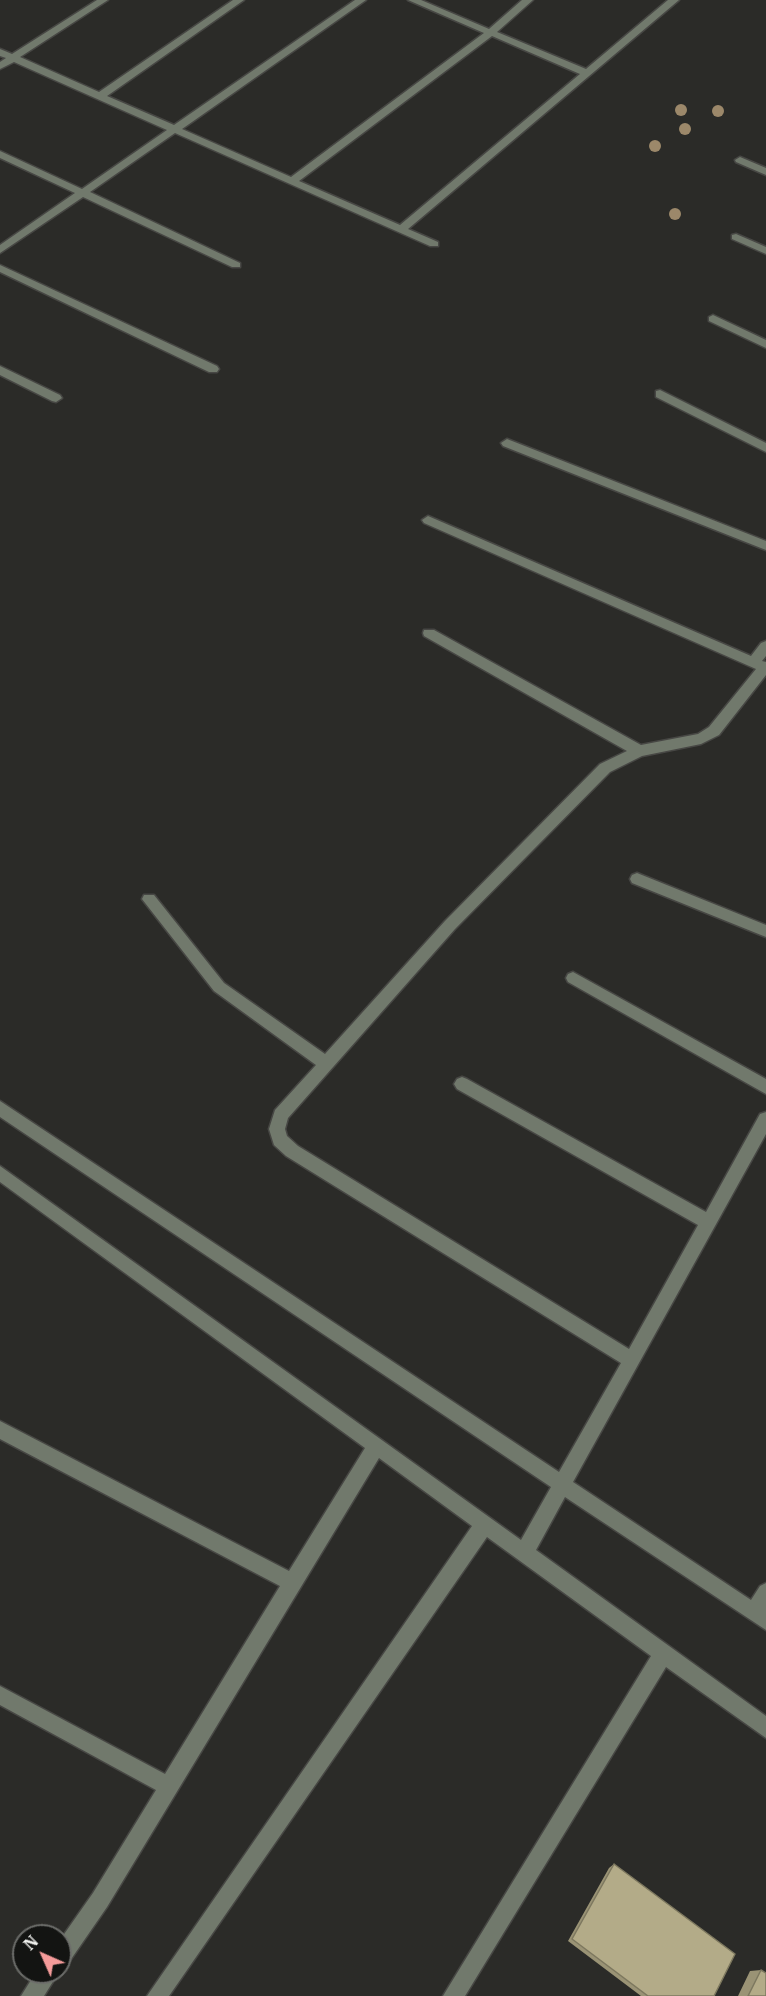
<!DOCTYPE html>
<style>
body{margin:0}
#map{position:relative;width:766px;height:1996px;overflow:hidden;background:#2b2b28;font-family:"IBM Plex Serif",serif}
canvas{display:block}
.north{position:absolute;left:12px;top:1924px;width:60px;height:60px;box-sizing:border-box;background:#131412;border:2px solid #6c6d6a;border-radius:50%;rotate:315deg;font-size:16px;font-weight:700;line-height:24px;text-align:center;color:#f1f2ef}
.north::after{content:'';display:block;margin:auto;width:21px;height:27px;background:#f59b9a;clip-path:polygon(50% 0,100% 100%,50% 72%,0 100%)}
</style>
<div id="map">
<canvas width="766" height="1996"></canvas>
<div class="north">N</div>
</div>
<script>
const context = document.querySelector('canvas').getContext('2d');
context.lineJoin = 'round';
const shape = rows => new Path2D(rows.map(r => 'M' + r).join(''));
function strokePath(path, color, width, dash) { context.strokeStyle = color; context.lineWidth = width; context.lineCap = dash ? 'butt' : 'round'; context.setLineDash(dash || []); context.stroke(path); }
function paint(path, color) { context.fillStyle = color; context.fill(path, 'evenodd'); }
const minor = shape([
 [97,0,108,0,20,57,99,92,233,0,244,0,107,96,174,125,355,0,366,0,182,129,291,177,484,33,408,0,421,0,489,29,522,0,533,0,497,32,586,69,668,0,679,0,408,229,438,242,438,246,430,246,175,133,90,192,240,263,240,267,232,267,83,197,0,253,0,245,75,193,0,158,0,151,82,189,167,130,14,62,0,69,0,62,6,58,0,56,0,49,12,54,97,0],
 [492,36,580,74,400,225,299,181,492,36],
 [740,157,766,168,766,175,736,162,735,160,740,157],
 [736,234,766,247,766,254,732,239,732,235,736,234],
 [0,265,217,366,219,369,217,372,209,372,0,272,0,265],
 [713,315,766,340,766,348,709,321,709,317,713,315],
 [0,366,60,395,62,398,56,402,52,401,0,375,0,366],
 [660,390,766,443,766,452,656,397,656,391,660,390],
 [507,439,766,541,766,550,503,446,501,443,507,439],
 [428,516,751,656,761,643,766,641,766,656,762,661,766,662,766,675,719,735,701,744,642,756,610,772,455,929,288,1118,285,1129,287,1136,298,1146,629,1349,698,1225,457,1089,454,1084,457,1079,462,1077,467,1079,706,1212,760,1114,766,1112,766,1134,573,1482,751,1600,760,1586,766,1583,766,1630,565,1497,536,1550,766,1716,766,1738,666,1667,465,1996,443,1996,651,1656,487,1537,169,1996,147,1996,472,1526,379,1458,107,1907,67,1965,60,1968,60,1940,93,1893,156,1790,0,1705,0,1686,165,1774,280,1586,0,1439,0,1421,289,1571,365,1448,0,1182,0,1166,521,1540,551,1487,0,1117,0,1101,559,1472,621,1363,286,1156,274,1145,269,1129,275,1110,316,1065,214,991,142,899,144,895,154,895,224,983,325,1054,445,921,600,764,627,751,424,636,423,633,424,630,434,630,641,745,698,734,709,727,756,669,424,523,422,520,428,516],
 [637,873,766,925,766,937,632,883,630,879,632,875,637,873],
 [573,972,766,1079,766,1094,568,982,566,978,568,974,573,972],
 [36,1972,59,1972,44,1996,21,1996,36,1972]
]);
const trees = [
 [681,110],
 [718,111],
 [685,129],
 [655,146],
 [675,214]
];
const wall = shape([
 [614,1864,714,1996,641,1996,568,1941,609,1868],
 [761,1970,766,1996,738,1996,750,1971]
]);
const building = shape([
 [614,1864,735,1954,714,1996,648,1996,572,1939,614,1864],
 [761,1970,766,1973,766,1996,748,1996,761,1970]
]);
strokePath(minor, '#474744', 3);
paint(minor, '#71796c');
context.fillStyle = '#9c886a';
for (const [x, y] of trees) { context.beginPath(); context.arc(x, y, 6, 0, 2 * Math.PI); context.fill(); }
paint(wall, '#9a9375');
paint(building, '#b3ab88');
strokePath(building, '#7d785f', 1.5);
</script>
